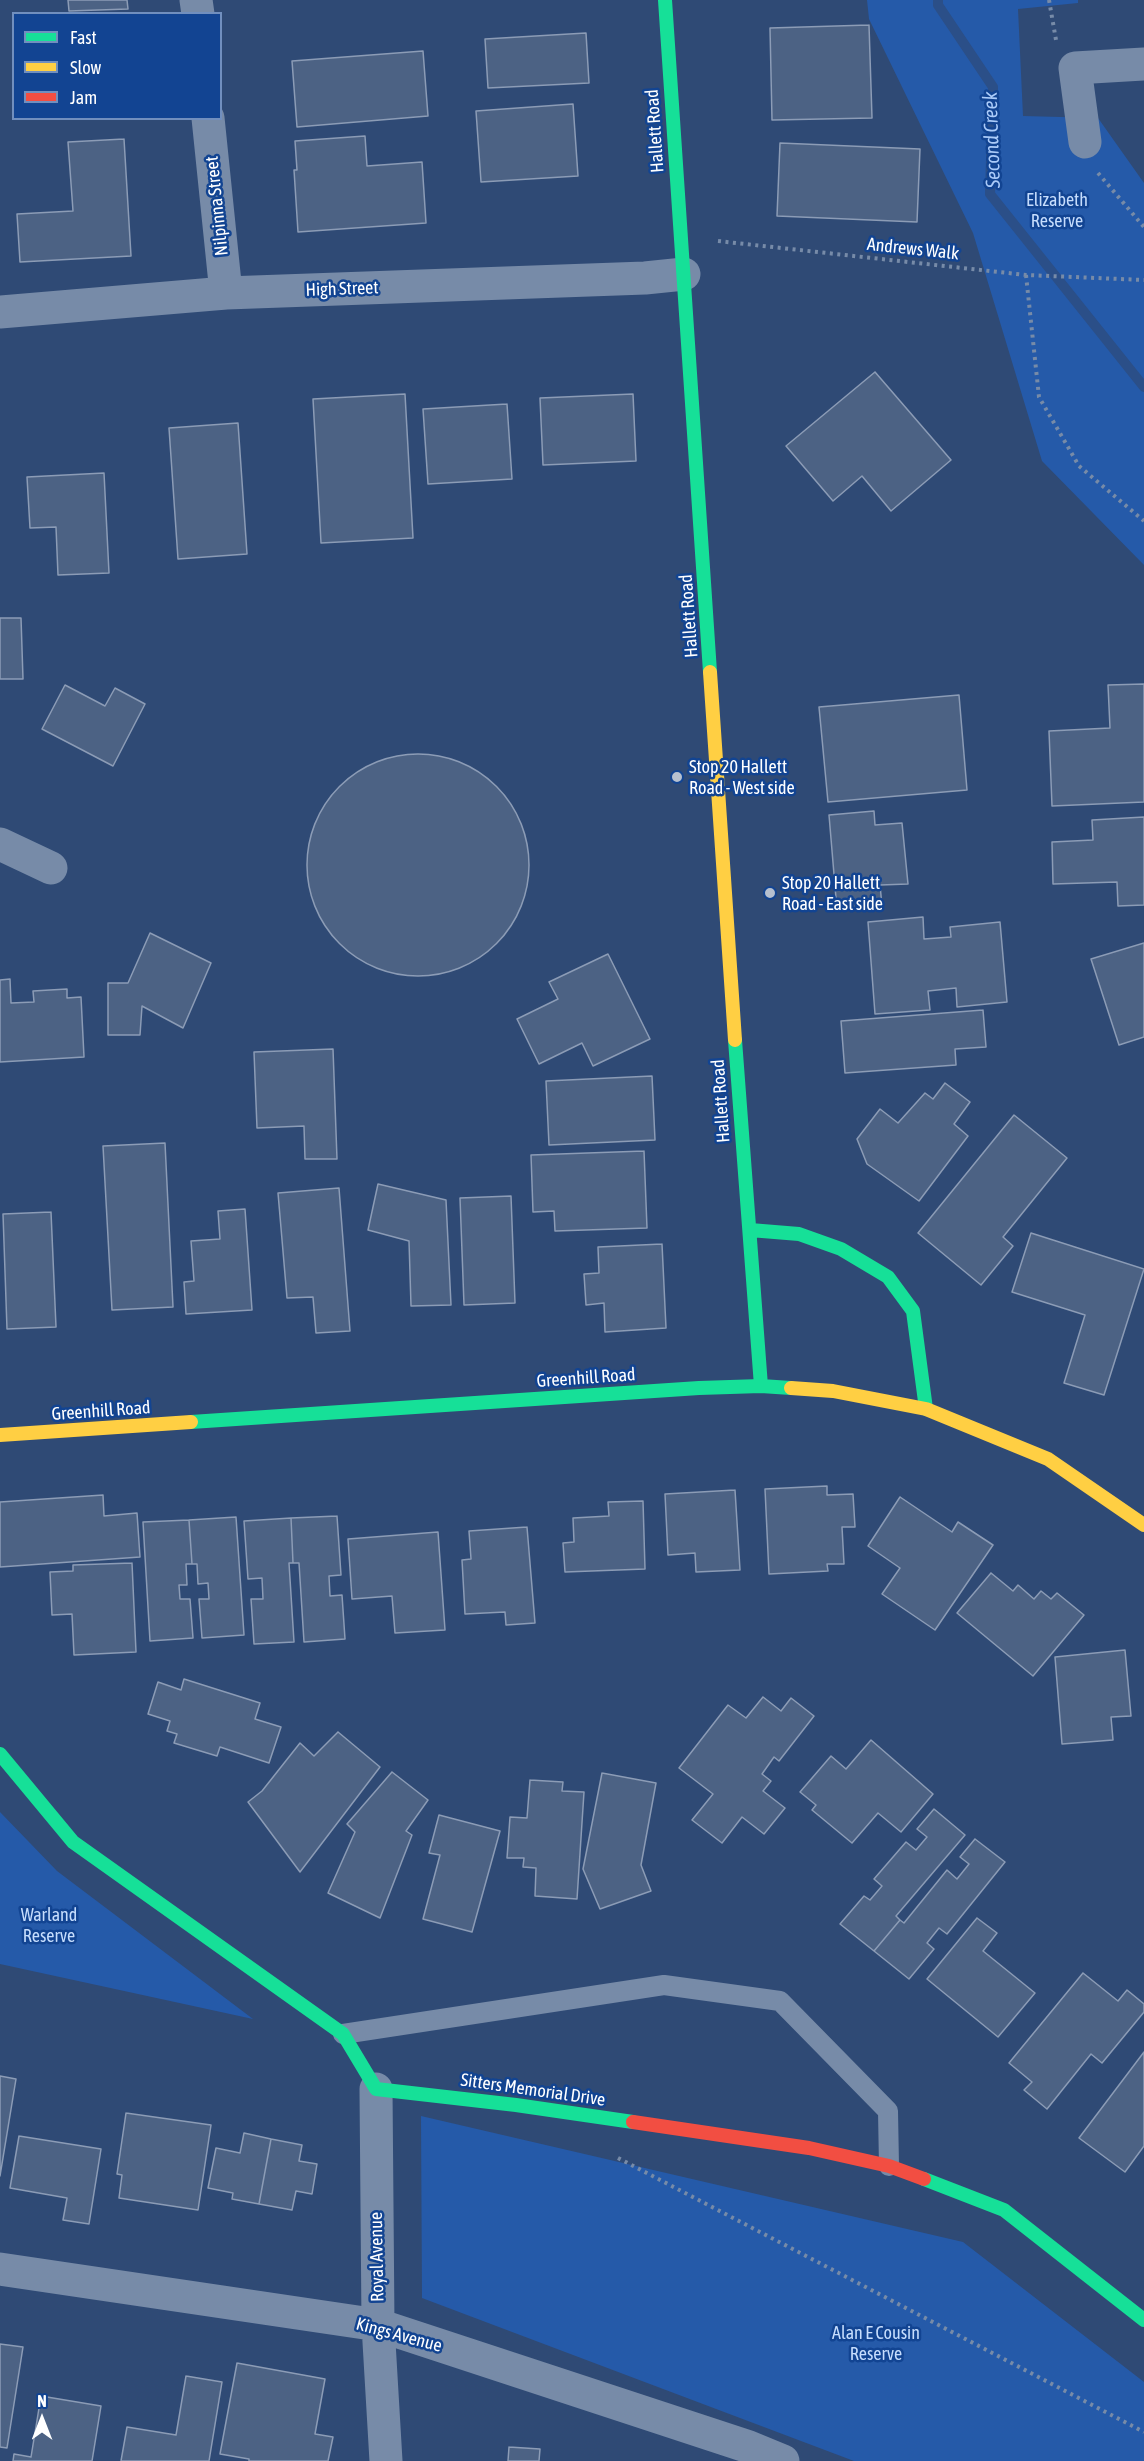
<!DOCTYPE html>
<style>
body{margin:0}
#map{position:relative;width:1144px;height:2461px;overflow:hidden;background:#2f4a75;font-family:"Asap Condensed",sans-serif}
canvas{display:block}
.legend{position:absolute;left:12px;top:12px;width:210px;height:108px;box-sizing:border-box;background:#124492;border:2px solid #718fbe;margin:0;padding:8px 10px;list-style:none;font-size:18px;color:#fff}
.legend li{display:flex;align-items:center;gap:12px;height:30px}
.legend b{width:30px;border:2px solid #718fbe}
.north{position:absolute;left:12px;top:2389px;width:60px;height:60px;-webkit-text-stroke:4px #124492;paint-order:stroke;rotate:0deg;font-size:16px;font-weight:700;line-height:24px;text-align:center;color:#fff}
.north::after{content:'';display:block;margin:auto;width:21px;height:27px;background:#fff;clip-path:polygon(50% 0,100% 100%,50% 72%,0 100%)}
</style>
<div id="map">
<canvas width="1144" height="2461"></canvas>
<ul class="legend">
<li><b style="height:8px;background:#16e098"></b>Fast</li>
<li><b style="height:8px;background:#ffcf43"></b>Slow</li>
<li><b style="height:8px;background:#f24e42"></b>Jam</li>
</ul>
<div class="north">N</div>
</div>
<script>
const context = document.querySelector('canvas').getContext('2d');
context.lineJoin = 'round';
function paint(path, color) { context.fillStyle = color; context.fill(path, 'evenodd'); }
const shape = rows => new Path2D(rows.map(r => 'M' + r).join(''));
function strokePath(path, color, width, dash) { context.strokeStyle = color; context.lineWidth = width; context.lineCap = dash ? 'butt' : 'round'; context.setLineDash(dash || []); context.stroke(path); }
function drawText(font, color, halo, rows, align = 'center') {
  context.font = font + ' "Asap Condensed",sans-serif'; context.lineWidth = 5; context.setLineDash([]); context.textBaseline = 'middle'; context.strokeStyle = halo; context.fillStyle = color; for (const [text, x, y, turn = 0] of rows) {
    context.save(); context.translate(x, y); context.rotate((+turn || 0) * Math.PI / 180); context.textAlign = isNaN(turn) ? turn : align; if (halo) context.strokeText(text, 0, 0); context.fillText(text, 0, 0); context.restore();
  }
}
const green = shape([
 [867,0,1078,0,1078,3,1018,9,1023,116,1098,118,1144,183,1144,565,1042,461,973,233,869,19],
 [0,1812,57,1871,253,2019,0,1964],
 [421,2116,963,2242,1144,2382,1144,2461,854,2461,422,2298]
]);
const stream = shape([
 [938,0,938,5,993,87,990,194,1144,387]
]);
const building = shape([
 [68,0,127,0,128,9,69,11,68,0],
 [869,25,872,118,772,120,770,28,869,25],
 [586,33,589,83,488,88,485,39,586,33],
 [423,51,428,116,297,127,292,61,423,51],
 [573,104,578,176,481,182,476,111,573,104],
 [365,136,367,166,422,162,426,223,298,232,294,170,297,170,295,141,365,136],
 [124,139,131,256,20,262,17,214,73,211,68,142,124,139],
 [780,143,920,149,917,222,777,216,780,143],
 [875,372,951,460,891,511,862,476,833,501,786,446,875,372],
 [405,394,413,538,321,543,313,399,405,394],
 [633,394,636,461,543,465,540,398,633,394],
 [507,404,512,479,428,484,423,409,507,404],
 [238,423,247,554,178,559,169,428,238,423],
 [104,473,109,573,58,575,56,527,30,528,27,477,104,473],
 [0,618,21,618,23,679,0,679,0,618],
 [1144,684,1144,802,1052,806,1049,731,1110,728,1108,685,1144,684],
 [65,685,105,706,115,688,145,704,113,766,42,729,65,685],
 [959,695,967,790,828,802,819,707,959,695],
 '307 865a111 111 0 1 1 222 0a111 111 0 1 1-222 0Z',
 [874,811,875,825,902,823,908,884,880,885,882,906,837,910,829,815,874,811],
 [1144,817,1144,905,1118,906,1117,882,1053,884,1052,842,1093,840,1092,820,1144,817],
 [923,917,924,939,951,937,950,927,1000,922,1007,1002,957,1007,956,988,928,991,930,1010,875,1014,868,922,923,917],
 [150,933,211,963,183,1028,142,1006,140,1035,108,1035,108,983,128,983,150,933],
 [1144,943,1144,1037,1119,1045,1091,959,1144,943],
 [608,954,650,1039,593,1066,582,1043,539,1064,517,1019,558,999,549,982,608,954],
 [10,979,11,1003,34,1002,33,991,67,989,67,998,81,997,84,1057,0,1062,0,980,10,979],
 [983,1010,986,1047,955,1049,956,1065,845,1073,841,1021,983,1010],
 [333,1049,337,1159,305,1159,304,1126,257,1128,254,1052,333,1049],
 [652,1076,655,1140,549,1145,546,1081,652,1076],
 [945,1083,970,1102,954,1124,968,1136,919,1201,867,1164,857,1139,880,1109,898,1123,925,1093,933,1099,945,1083],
 [1014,1115,1067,1158,1003,1237,1013,1246,981,1285,918,1233,1014,1115],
 [165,1143,173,1307,112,1310,103,1146,165,1143],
 [644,1151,647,1228,555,1231,554,1211,533,1212,531,1155,644,1151],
 [378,1184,446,1200,451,1305,411,1306,409,1241,368,1230,378,1184],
 [339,1188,350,1331,316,1333,313,1297,287,1298,278,1193,339,1188],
 [511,1196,515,1303,464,1305,460,1198,511,1196],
 [245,1209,252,1310,186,1314,184,1282,194,1281,191,1241,220,1239,218,1211,245,1209],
 [51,1212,56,1327,7,1329,3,1214,51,1212],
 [1031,1233,1144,1269,1104,1395,1064,1383,1085,1315,1012,1292,1031,1233],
 [662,1244,666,1328,605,1332,604,1303,586,1305,584,1274,599,1273,598,1247,662,1244],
 [827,1486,827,1495,853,1494,855,1527,842,1527,844,1564,827,1564,828,1571,769,1574,765,1489,827,1486],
 [735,1490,740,1570,696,1572,695,1553,668,1555,665,1494,735,1490],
 [103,1495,104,1516,137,1513,140,1557,0,1567,0,1502,103,1495],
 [900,1497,952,1532,958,1522,993,1545,935,1630,882,1594,900,1568,868,1546,900,1497],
 [643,1501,645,1569,565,1572,563,1543,574,1542,573,1518,609,1516,608,1502,643,1501],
 [337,1516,341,1575,329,1576,330,1596,342,1595,345,1639,304,1642,299,1563,293,1563,291,1518,337,1516],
 [236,1517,244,1635,202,1638,199,1599,209,1599,208,1583,198,1584,197,1564,192,1564,189,1520,236,1517],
 [291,1518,293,1563,289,1563,294,1642,254,1644,251,1599,263,1599,262,1578,248,1579,244,1521,291,1518],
 [189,1520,192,1564,186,1564,187,1585,179,1585,180,1599,190,1599,193,1638,150,1641,143,1522,189,1520],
 [527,1527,535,1623,506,1625,505,1612,465,1614,462,1560,471,1559,469,1531,527,1527],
 [438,1532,445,1630,395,1633,392,1596,352,1599,348,1539,438,1532],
 [132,1563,136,1652,74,1655,72,1614,52,1615,50,1572,73,1571,73,1565,132,1563],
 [991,1573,1013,1591,1018,1585,1034,1599,1041,1591,1051,1599,1057,1593,1084,1615,1033,1676,957,1613,991,1573],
 [1125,1650,1131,1716,1111,1717,1113,1740,1062,1744,1055,1657,1125,1650],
 [184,1679,260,1703,255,1719,281,1727,269,1763,220,1747,217,1756,174,1743,177,1734,167,1731,170,1721,148,1714,158,1682,181,1690,184,1679],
 [763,1697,781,1711,791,1698,814,1716,779,1761,774,1757,762,1774,771,1781,763,1791,785,1808,764,1834,742,1817,722,1843,692,1820,713,1794,679,1768,728,1705,746,1718,763,1697],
 [338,1732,380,1767,300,1872,248,1802,262,1791,300,1743,314,1756,338,1732],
 [871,1740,933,1794,901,1832,878,1813,852,1843,812,1810,816,1805,800,1792,831,1756,846,1769,871,1740],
 [392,1772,428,1800,406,1831,412,1835,380,1918,328,1893,355,1832,347,1824,392,1772],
 [602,1773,656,1783,641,1865,651,1891,600,1909,583,1869,602,1773],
 [530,1780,563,1782,562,1791,584,1792,577,1899,535,1896,536,1868,523,1867,524,1858,507,1858,510,1817,527,1818,530,1780],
 [934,1809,965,1835,896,1916,900,1920,874,1951,840,1924,864,1896,870,1900,882,1886,874,1879,906,1842,916,1850,927,1837,917,1829,934,1809],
 [439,1815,500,1831,472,1932,423,1919,440,1855,429,1853,439,1815],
 [975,1839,1005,1862,947,1934,939,1928,927,1943,934,1949,909,1979,874,1951,900,1920,904,1923,947,1870,957,1879,969,1864,960,1857,975,1839],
 [977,1918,997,1933,983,1951,1035,1993,998,2037,927,1979,977,1918],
 [1083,1973,1118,2001,1127,1990,1144,2004,1144,2012,1102,2063,1091,2054,1047,2109,1024,2090,1032,2082,1009,2063,1083,1973],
 [1144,2052,1144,2146,1125,2172,1079,2138,1144,2052],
 [0,2076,16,2079,0,2176,0,2076],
 [126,2113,211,2125,198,2210,119,2198,122,2175,117,2174,126,2113],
 [244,2133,271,2139,259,2204,232,2199,233,2193,208,2188,216,2148,240,2153,244,2133],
 [19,2136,101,2149,89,2224,63,2220,67,2198,10,2188,19,2136],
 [271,2139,302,2145,299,2161,317,2164,312,2194,296,2191,292,2210,259,2204,271,2139],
 [0,2344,23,2347,7,2448,0,2447,0,2344],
 [237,2363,325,2379,315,2434,333,2437,328,2461,249,2461,249,2459,220,2454,237,2363],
 [186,2376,222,2382,209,2461,121,2461,127,2427,176,2435,186,2376],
 [41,2396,101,2406,92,2461,13,2461,14,2454,31,2457,41,2396],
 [509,2447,540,2449,539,2461,508,2461,509,2447]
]);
const path = shape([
 [1049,0,1056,40],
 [1098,173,1144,227],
 [718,241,1026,275,1144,280],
 [1026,275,1039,397,1079,466,1144,521],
 [618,2158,1144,2432]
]);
const lane = shape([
 [343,2034,664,1985,780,2001,888,2111,889,2166]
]);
const street = shape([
 [196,0,198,14],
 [208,118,226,293],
 [1085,142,1075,68,1144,64],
 [0,312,226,293,645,278,684,274],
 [0,844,51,868],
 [376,2089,378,2325,386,2461],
 [0,2269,378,2325,749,2447,783,2461]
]);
const fast = shape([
 [665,0,710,672],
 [735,1040,761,1386],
 [750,1230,799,1234,841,1249,888,1277,913,1311,926,1409],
 [191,1422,699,1388,761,1386,791,1388],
 [0,1754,73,1842,343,2034,376,2089,516,2105,633,2122],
 [924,2179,1004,2210,1144,2320]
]);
const slow = shape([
 [710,672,735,1040],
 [791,1388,833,1391,926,1409,1048,1459,1144,1525],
 [0,1435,191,1422]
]);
const jam = shape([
 [633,2122,809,2148,889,2166,924,2179]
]);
const markers = [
 [677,777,6,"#b6c0cf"],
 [770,893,6,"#b6c0cf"]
];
const streetNames = [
 ["Hallett Road",655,131,-94],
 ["Nilpinna Street",217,206,-96],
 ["Andrews Walk",913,249,6],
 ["High Street",342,289,-2],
 ["Hallett Road",689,616,-94],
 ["Hallett Road",721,1101,-94],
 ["Greenhill Road",586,1378,-4],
 ["Greenhill Road",101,1411,-4],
 ["Sitters Memorial Drive",533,2090,8],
 ["Royal Avenue",377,2257,-91],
 ["Kings Avenue",399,2335,15]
];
const parkNames = [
 ["Elizabeth",1057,200],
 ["Reserve",1057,221],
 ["Warland",49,1915],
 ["Reserve",49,1936],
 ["Alan E Cousin",876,2333],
 ["Reserve",876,2354]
];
const poiNames = [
 ["Stop 20 Hallett",689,767],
 ["Road - West side",689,788],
 ["Stop 20 Hallett",782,883],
 ["Road - East side",782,904]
];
const waterNames = [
 ["Second Creek",992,140,-92]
];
paint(green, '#255aa9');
strokePath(stream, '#2b4f88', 10);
paint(building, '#4c6284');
strokePath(building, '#8c9cb6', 1.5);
strokePath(path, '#778ba8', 4, [3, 4.5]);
strokePath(lane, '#778ba8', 20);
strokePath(street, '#778ba8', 33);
strokePath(fast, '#16e098', 14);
strokePath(slow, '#ffcf43', 14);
strokePath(jam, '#f24e42', 14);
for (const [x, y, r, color] of markers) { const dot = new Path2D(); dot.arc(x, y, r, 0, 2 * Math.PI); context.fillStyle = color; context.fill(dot); strokePath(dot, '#124492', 2); }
drawText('18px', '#fff', '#124492', streetNames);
drawText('18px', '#c6ddfd', '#124492', parkNames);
drawText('18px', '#fff', '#124492', poiNames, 'left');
drawText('italic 20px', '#abcbf9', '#124492', waterNames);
</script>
